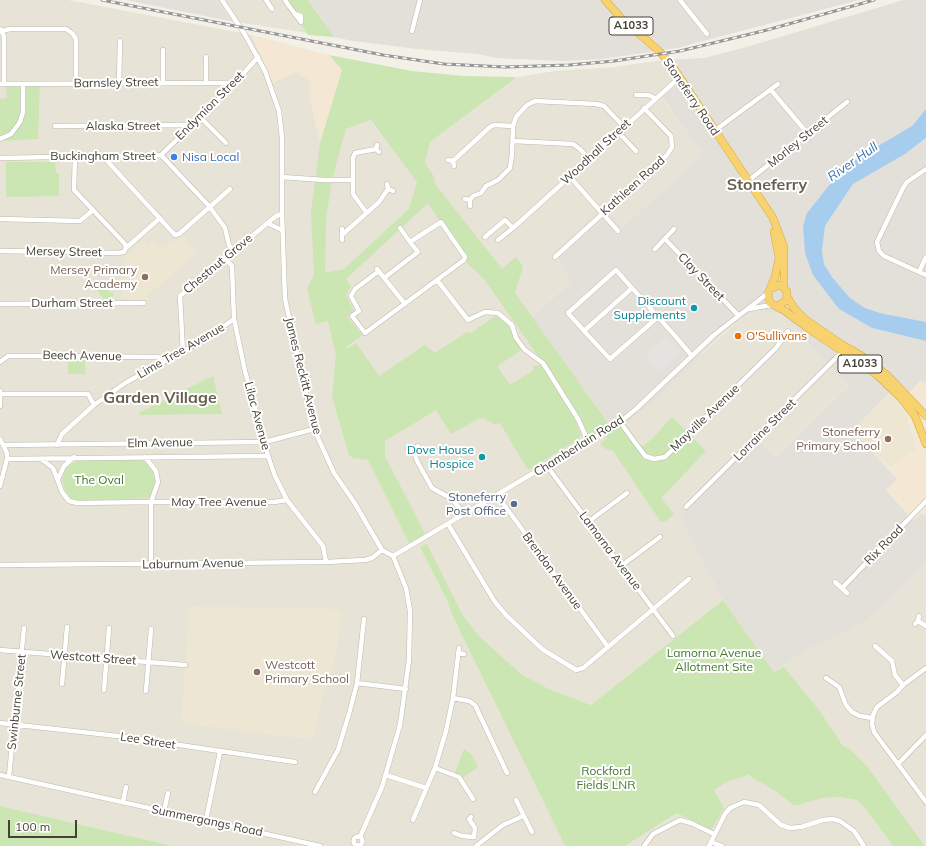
<!DOCTYPE html>
<style>
body{margin:0}
#map{position:relative;width:926px;height:846px;overflow:hidden;background:#f3f0e8;font-family:Mulish,sans-serif}
canvas{display:block}
.scale{position:absolute;left:8px;top:820px;width:69px;height:18px;box-sizing:border-box;border:2px solid #464137;border-top:0;padding-left:5px;font-size:12px;line-height:14px;white-space:nowrap;color:#464137;-webkit-text-stroke:3px #fff;paint-order:stroke}
</style>
<div id="map">
<canvas width="926" height="846"></canvas>
<div class="scale">100 m</div>
</div>
<script>
const context = document.querySelector('canvas').getContext('2d');
context.lineJoin = 'round';
function paint(path, color) { context.fillStyle = color; context.fill(path, 'evenodd'); }
const shape = rows => new Path2D(rows.map(r => 'M' + r).join(''));
function strokePath(path, color, width, dash) { context.strokeStyle = color; context.lineWidth = width; context.lineCap = dash ? 'butt' : 'round'; context.setLineDash(dash || []); context.stroke(path); }
function drawText(font, color, halo, rows, align = 'center') {
  context.font = font + ' Mulish,sans-serif'; context.lineWidth = 4; context.setLineDash([]); context.textBaseline = 'middle'; context.strokeStyle = halo; context.fillStyle = color; for (const [text, x, y, turn = 0] of rows) {
    context.save(); context.translate(x, y); context.rotate((+turn || 0) * Math.PI / 180); context.textAlign = isNaN(turn) ? turn : align; if (halo) context.strokeText(text, 0, 0); context.fillText(text, 0, 0); context.restore();
  }
}
const residential = shape([
 [0,0,68,0,252,35,257,47,309,80,311,86,309,94,320,142,332,134,371,120,379,132,414,154,517,77,555,71,615,67,662,60,678,85,662,98,703,155,622,230,555,252,570,282,533,317,701,355,742,317,756,311,781,314,849,386,776,458,757,439,679,516,723,600,591,705,547,688,521,674,478,635,462,614,453,617,565,846,173,846,0,806],
 [216,0,309,0,334,37,230,21],
 [926,563,926,846,925,846,867,766,849,748,843,746,820,711,792,677,774,672,807,649,850,631,879,611],
 [748,775,778,793,794,806,823,798,839,797,857,800,866,809,893,846,625,846,727,782]
]);
const commercial = shape([
 [252,35,329,55,349,78,332,134,320,143,309,94,311,86,309,80,296,72,273,83],
 [920,381,926,383,926,516,922,513,914,521,886,489,897,479,889,469,917,449,910,422,900,403]
]);
const industrial = shape([
 [126,0,216,0,230,21,150,5],
 [309,0,859,0,677,48,603,59,562,61,496,58,478,54,417,49,353,41,334,37],
 [903,0,926,0,926,109,912,126,838,174,807,213,803,226,839,309,872,328,926,341,926,383,920,381,900,403,889,393,853,430,897,479,886,490,914,521,922,513,926,516,926,563,879,611,850,631,807,649,774,672,723,600,679,516,757,439,776,458,849,386,781,314,756,311,742,317,721,335,653,401,616,431,533,317,570,282,555,252,603,208,622,229,703,155,662,97,678,85,662,60,704,58,750,46],
 [926,138,926,322,880,313,865,308,850,298,832,277,824,264,822,251,825,226,853,184,905,154]
]);
const education = shape([
 [183,235,197,253,148,295,148,300,121,299,122,259,143,240,148,246,154,240,163,248,173,239,176,241],
 [889,392,900,403,907,415,917,449,889,469,853,430],
 [189,606,338,609,342,611,337,653,321,701,313,740,181,723]
]);
const green = shape([
 [285,0,308,0,334,37,308,35],
 [329,55,412,71,464,76,517,77,430,142,425,163,434,177,435,184,502,269,516,257,523,266,515,293,611,427,622,420,641,447,651,440,672,417,706,451,661,498,674,514,666,521,661,522,613,451,606,449,600,443,607,439,602,433,588,441,578,419,543,363,484,279,466,262,428,203,346,279,351,286,346,295,354,311,347,317,362,335,346,347,347,349,356,343,379,376,425,345,435,353,467,332,471,333,495,316,501,318,507,324,521,350,497,366,510,385,534,370,533,366,540,365,543,368,572,413,581,435,579,439,528,470,500,423,494,424,484,418,478,419,451,434,436,410,385,441,385,456,426,536,410,545,368,460,353,458,349,455,332,397,336,355,328,321,316,324,307,289,314,275,311,213,320,143,342,70],
 [371,120,417,182,409,209,344,269,325,273,326,219,332,179,346,129],
 [6,84,40,84,38,139,0,141,0,99,7,98],
 [6,162,55,162,56,173,59,173,59,196,6,197],
 [108,280,112,283,107,288,109,292,113,293,113,299,104,300,97,290,96,283],
 [68,359,85,359,85,374,68,374],
 [213,376,222,414,139,415,140,412],
 [77,460,140,460,145,462,153,472,156,481,150,498,78,501,71,498,65,490,62,479,67,467],
 [427,544,462,614,478,635,521,674,547,688,591,705,723,600,774,672,784,667,820,711,843,746,849,748,867,766,925,846,893,846,866,809,857,800,839,797,823,798,794,806,778,793,748,775,727,782,714,790,724,808,711,830,677,813,625,846,565,846,453,617,448,602,420,547],
 [464,749,472,755,478,767,462,778,455,773],
 [0,806,173,846,0,846]
]);
const parking = shape([
 [666,336,681,352,660,372,645,355]
]);
const water = shape([
 [926,109,926,138,905,154,853,184,825,226,822,251,824,264,832,277,850,298,865,308,880,313,926,322,926,341,872,328,839,309,813,275,805,253,803,226,807,213,838,174,853,161,912,126]
]);
const minor = shape([
 [222,0,244,33,265,71,279,111,282,138,282,214,285,299,314,429,334,473,354,502,382,550,393,556,406,588,410,611,409,660,400,725,382,787,360,837],
 [266,0,272,9],
 [285,0,289,6,301,22,301,16,295,14],
 [680,0,707,34],
 [0,29,4,36,4,84],
 [2,31,10,29,66,29,72,33,76,39,76,84],
 [412,31,420,0],
 [206,57,206,83],
 [163,83,163,50],
 [0,84,206,83,227,83,232,86],
 [119,84,120,41],
 [771,90,808,134],
 [636,95,648,95,655,98],
 [200,117,226,143],
 [55,126,191,125],
 [714,131,778,84],
 [618,132,636,151],
 [0,139,11,134,20,122,23,112,23,84],
 [513,141,573,144,580,149,589,159],
 [377,145,376,149,379,152],
 [108,155,108,162,175,235,179,234,230,189],
 [161,155,235,83,258,57],
 [0,158,161,155,209,206,225,228,229,245,234,251],
 [448,160,453,161,454,166],
 [453,161,490,127,494,125,513,126],
 [926,169,907,182,903,188,877,242,879,251,884,256,919,272,926,257],
 [282,177,324,180,352,180],
 [570,177,618,231],
 [748,181,847,102],
 [387,184,388,189,393,191],
 [465,199,470,200,470,206],
 [470,200,473,196,481,193,486,186,498,180,510,168,512,154,513,126,516,117,527,105,535,101,596,104,604,106,624,127],
 [366,212,353,194,353,158,355,153,376,149],
 [0,219,80,221,93,210],
 [267,223,282,230],
 [400,228,410,242],
 [343,234,379,202,388,189],
 [485,237,505,220,513,228],
 [665,239,738,315],
 [342,240,342,229],
 [498,240,513,228,680,77],
 [126,248,160,218],
 [655,249,674,229],
 [0,251,117,253,124,252,126,248,125,244,74,190,75,156],
 [555,257,667,155,672,147,671,136,644,108],
 [225,258,232,266,234,319,245,371,268,456,275,476,287,500,323,546,326,562],
 [377,269,405,304],
 [379,271,355,289,351,296,359,311,352,316,365,333,464,260,465,257,441,222,410,242,418,252,384,278],
 [919,272,926,275],
 [437,280,468,320,485,312,498,313,512,325,516,338,525,350,543,363,578,419,588,441],
 [0,304,144,303],
 [749,309,771,305],
 [658,317,610,359,584,331,632,288,676,337,692,356],
 [585,332,568,313,616,270,632,288],
 [183,352,180,296,276,216,282,214],
 [0,362,8,356,31,356,158,357,163,363],
 [0,391,0,406],
 [0,394,88,394,94,405],
 [620,422,645,456,654,459,665,457,776,348,788,331],
 [0,439,7,453,7,459,0,486],
 [4,445,265,442,314,429],
 [57,445,62,434,94,405,125,383,207,338,234,319],
 [408,448,414,450,418,446],
 [414,450,417,461,432,488,452,499,464,514],
 [7,459,268,456],
 [41,459,53,468,62,492,69,501,77,503,151,502,158,482,156,471,145,457],
 [547,466,673,636],
 [58,479,64,466,74,457],
 [497,495,608,647],
 [686,507,842,352],
 [588,522,627,493],
 [448,524,495,602,506,615,542,649,576,670,583,668,689,579],
 [393,556,620,422,636,409,714,335,768,293],
 [151,564,151,502,274,502,287,500],
 [0,565,326,562,365,560,372,558,382,550],
 [621,566,660,537],
 [835,582,847,593],
 [842,588,926,501],
 [918,621,926,626],
 [915,624,918,621,919,616],
 [875,646,892,661,895,675,903,685],
 [0,650,185,665],
 [458,653,464,654],
 [926,668,903,685,897,692,877,707,873,715,872,724,874,732,926,802],
 [826,678,839,687,846,705,852,712,860,716,872,718],
 [357,683,406,689],
 [62,684,67,627],
 [104,690,109,628],
 [146,691,151,629],
 [453,698,469,701,475,705,507,773],
 [0,723,118,736,295,762],
 [898,764,926,735],
 [435,768,459,777,473,799],
 [0,775,320,846],
 [386,775,426,788],
 [9,776,24,628],
 [315,792,338,750,349,714,357,683,364,619],
 [516,800,532,832],
 [123,802,126,787],
 [164,811,168,793],
 [206,820,220,752],
 [413,820,435,768,446,731,453,698,459,648],
 [454,833,462,836,474,837,475,828,469,819,471,817],
 '353.5 841a4.5 4.5 0 1 1 9 0a4.5 4.5 0 1 1-9 0Z',
 [711,842,722,846],
 [476,846,503,825,523,816],
 [644,846,653,834,680,820,691,823,714,834],
 [709,846,725,814,730,808,744,802,759,805,781,825,790,828,801,827,823,820,833,819,840,821,854,831,864,846]
]);
const highway = shape([
 [605,0,621,18,659,51,673,67,773,218,784,247,784,288],
 [774,232,779,258,775,277,768,293,770,303,785,311,812,331,877,375,901,398,915,416,926,444],
 [770,289,779,285,784,288,787,292,786,301,777,306],
 [788,298,794,308,806,320,841,344,862,356,888,376,926,416]
]);
const rail = shape([
 [102,0,383,55,444,64,505,67,569,65,614,61,680,51,767,30,874,0]
]);
const markers = [
 [174,157,4,"#3f7fe0"],
 [145,277,4,"#8d6e63"],
 [694,308,4,"#0f9aa8"],
 [738,336,4,"#e8710a"],
 [888,439,4,"#8d6e63"],
 [482,457,4,"#0f9aa8"],
 [514,504,4,"#5c6f8a"],
 [257,672,4,"#8d6e63"]
];
const shields = [
 [631,26,44],
 [860,364,44]
];
const shieldNames = [
 ["A1033",631,26],
 ["A1033",860,364]
];
const streetNames = [
 ["Barnsley Street",116,83,-1],
 ["Stoneferry Road",691,97,56],
 ["Endymion Street",210,106,-45],
 ["Alaska Street",123,126],
 ["Morley Street",798,142,-39],
 ["Woodhall Street",596,152,-43],
 ["Buckingham Street",103,156],
 ["Kathleen Road",633,186,-42],
 ["Mersey Street",64,252,1],
 ["Chestnut Grove",218,264,-40],
 ["Clay Street",701,277,46],
 ["Durham Street",72,303],
 ["Lime Tree Avenue",181,351,-30],
 ["Beech Avenue",82,356,1],
 ["James Reckitt Avenue",303,376,76],
 ["Lilac Avenue",257,416,75],
 ["Mayville Avenue",705,418,-44],
 ["Lorraine Street",765,430,-45],
 ["Elm Avenue",160,443,-1],
 ["Chamberlain Road",579,446,-32],
 ["May Tree Avenue",219,502],
 ["Rix Road",884,545,-46],
 ["Lamorna Avenue",610,551,53],
 ["Laburnum Avenue",193,564,-1],
 ["Brendon Avenue",552,571,54],
 ["Westcott Street",93,658,4],
 ["Swinburne Street",17,702,-84],
 ["Lee Street",148,741,9],
 ["Summergangs Road",207,821,12]
];
const shopNames = [
 ["Nisa Local",182,157]
];
const educationNames = [
 ["Mersey Primary",137,270],
 ["Academy",137,284],
 ["Stoneferry",880,432],
 ["Primary School",880,446],
 ["Westcott",265,665,"left"],
 ["Primary School",265,679,"left"]
];
const cultureNames = [
 ["Discount",686,301],
 ["Supplements",686,315],
 ["Dove House",474,450],
 ["Hospice",474,464]
];
const foodNames = [
 ["O'Sullivans",746,336]
];
const parkNames = [
 ["The Oval",99,480],
 ["Lamorna Avenue",714,653],
 ["Allotment Site",714,667],
 ["Rockford",606,771],
 ["Fields LNR",606,785]
];
const serviceNames = [
 ["Stoneferry",506,497],
 ["Post Office",506,511]
];
const waterNames = [
 ["River Hull",853,162,-35]
];
const districtNames = [
 ["Stoneferry",767,185],
 ["Garden Village",160,398]
];
paint(residential, '#e7e3d6');
paint(commercial, '#f4e8d4');
paint(industrial, '#e3dfd9');
paint(education, '#ece6d2');
paint(green, '#cbe6b2');
paint(parking, '#e4e3df');
paint(water, '#a6ccee');
strokePath(minor, '#beb9ab', 5.5);
strokePath(highway, '#d7a83d', 8);
strokePath(minor, '#fff', 4.5);
strokePath(highway, '#f8d26e', 7);
strokePath(rail, '#969696', 3);
strokePath(rail, '#fff', 1.5, [4.5]);
for (const [x, y, r, color] of markers) { const dot = new Path2D(); dot.arc(x, y, r, 0, 2 * Math.PI); context.fillStyle = color; context.fill(dot); strokePath(dot, '#fff', 1.5); }
for (const [x, y, w] of shields) { const box = new Path2D(); box.roundRect(x - w / 2, y - 9, w, 18, 3); context.fillStyle = '#fff'; context.fill(box); strokePath(box, '#464137', 1); }
drawText('bold 11px', '#464137', null, shieldNames);
drawText('12px', '#464137', '#fff', streetNames);
drawText('12px', '#366cbe', '#fff', shopNames, 'left');
drawText('12px', '#785e54', '#fff', educationNames, 'right');
drawText('12px', '#0d838f', '#fff', cultureNames, 'right');
drawText('12px', '#c56008', '#fff', foodNames, 'left');
drawText('12px', '#44762c', '#fff', parkNames);
drawText('12px', '#4e5e75', '#fff', serviceNames, 'right');
drawText('italic 13px', '#3473ae', '#fff', waterNames);
drawText('bold 16px', '#695f4e', '#fff', districtNames);
</script>
